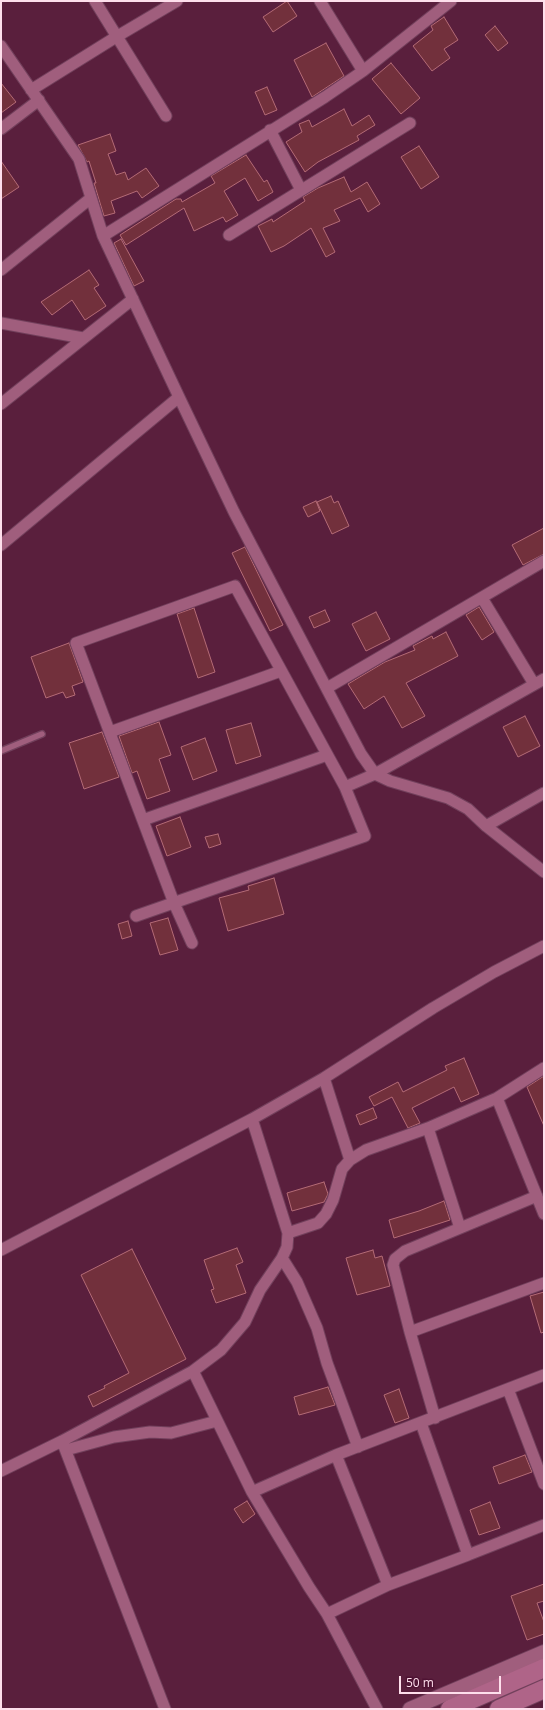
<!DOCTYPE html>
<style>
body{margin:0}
#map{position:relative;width:545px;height:1710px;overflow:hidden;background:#5a1f3d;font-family:"Open Sans",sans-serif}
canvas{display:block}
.frame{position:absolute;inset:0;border:2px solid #fedfec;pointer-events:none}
.scale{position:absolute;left:399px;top:1676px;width:102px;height:18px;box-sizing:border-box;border:2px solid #fedfec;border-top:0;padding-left:5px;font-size:12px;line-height:14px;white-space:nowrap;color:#fedfec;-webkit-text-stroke:3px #4e1333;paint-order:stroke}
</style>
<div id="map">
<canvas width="545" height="1710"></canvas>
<div class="frame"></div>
<div class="scale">50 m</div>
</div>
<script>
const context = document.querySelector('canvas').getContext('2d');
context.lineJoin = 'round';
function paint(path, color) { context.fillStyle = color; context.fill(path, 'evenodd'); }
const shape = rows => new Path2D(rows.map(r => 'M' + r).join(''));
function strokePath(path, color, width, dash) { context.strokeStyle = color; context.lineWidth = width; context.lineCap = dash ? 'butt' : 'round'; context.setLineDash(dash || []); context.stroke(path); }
const building = shape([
 [287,1,297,16,273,32,263,17,287,1],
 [444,17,458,40,444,49,450,58,432,71,413,46,433,30,431,26,444,17],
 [495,26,508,43,498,51,485,35,495,26],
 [326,43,344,76,312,97,294,60,326,43],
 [391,63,420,98,401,114,372,79,391,63],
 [1,83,16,102,1,113,1,83],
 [267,87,277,110,265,115,255,92,267,87],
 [344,109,352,126,369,115,375,125,357,136,359,140,318,162,305,172,286,142,302,132,299,124,309,120,312,127,344,109],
 [110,134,116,151,108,154,116,175,125,172,128,180,146,168,159,186,142,198,137,191,111,201,115,213,104,216,94,183,96,183,89,161,87,162,78,145,110,134],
 [419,146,439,177,421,189,401,157,419,146],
 [246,155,264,182,267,180,273,192,258,201,245,178,224,191,238,215,226,222,223,217,194,231,184,208,126,245,120,235,176,199,181,199,182,202,215,183,211,176,246,155],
 [1,161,19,187,1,199,1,161],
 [344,177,351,192,367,182,380,204,368,212,360,198,334,210,340,221,323,228,335,252,326,257,311,228,284,246,271,252,258,226,272,219,273,222,305,201,303,197,318,188,344,177],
 [121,239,144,281,134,286,114,243,121,239],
 [89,270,99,285,94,288,106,306,85,320,72,300,52,315,41,302,89,270],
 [331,496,334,503,338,501,349,526,332,534,317,502,331,496],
 [316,501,320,511,308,517,303,507,316,501],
 [544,528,544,554,523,565,512,545,544,528],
 [245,547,283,625,270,631,232,553,245,547],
 [479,607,494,632,482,640,466,615,479,607],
 [194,608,215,672,198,678,177,614,194,608],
 [325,610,330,621,314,628,309,617,325,610],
 [376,612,390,639,366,651,352,624,376,612],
 [446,632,458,656,406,683,425,716,402,728,384,696,364,709,348,684,385,662,415,650,413,646,432,636,433,639,446,632],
 [69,643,83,682,72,686,75,695,66,698,63,692,46,698,31,657,69,643],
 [525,716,540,746,518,757,503,727,525,716],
 [159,722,171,755,159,759,170,791,147,799,137,771,132,773,119,736,159,722],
 [251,723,261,756,236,764,226,730,251,723],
 [102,732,119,777,84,789,69,743,102,732],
 [205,738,217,771,193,780,181,747,205,738],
 [180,817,191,847,167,856,156,826,180,817],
 [218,834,221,844,209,848,205,837,218,834],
 [274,878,284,914,228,931,219,898,249,890,248,886,274,878],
 [168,918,178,950,160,955,150,923,168,918],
 [128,921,132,936,122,939,118,924,128,921],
 [464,1058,479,1094,461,1102,454,1087,412,1108,420,1123,408,1128,392,1097,374,1106,369,1097,398,1082,403,1092,447,1070,445,1066,464,1058],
 [544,1076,544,1126,527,1087,544,1076],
 [373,1108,377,1118,360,1125,356,1115,373,1108],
 [324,1182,328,1194,324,1202,292,1211,287,1193,324,1182],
 [444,1201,450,1220,394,1238,389,1220,419,1211,444,1201],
 [237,1248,243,1262,236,1265,246,1293,216,1303,211,1290,214,1289,204,1260,237,1248],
 [132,1249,186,1359,93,1407,88,1396,105,1388,104,1386,129,1373,81,1275,132,1249],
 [373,1250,375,1258,382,1256,390,1286,357,1295,346,1258,373,1250],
 [544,1292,544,1332,541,1333,530,1296,544,1292],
 [328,1387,335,1405,299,1415,294,1397,328,1387],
 [399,1389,409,1418,395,1423,384,1395,399,1389],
 [525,1455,532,1472,499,1484,493,1467,525,1455],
 [247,1501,255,1514,243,1523,234,1509,247,1501],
 [490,1502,500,1528,479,1535,470,1510,490,1502],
 [544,1584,544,1601,537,1603,544,1622,544,1634,527,1640,511,1596,544,1584]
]);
const service = shape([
 [1,751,42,734]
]);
const minor = shape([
 [95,1,166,116],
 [320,1,363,71],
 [1,46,79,159,103,236,325,97,363,71,451,1],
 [31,90,116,37,177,1],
 [1,129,39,100],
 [270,130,301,190],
 [229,235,410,123],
 [1,270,91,198],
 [1,323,83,338],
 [179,397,234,512,361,754,375,774,390,781,448,798,468,809,486,826,544,872],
 [1,404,133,299],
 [1,545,179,397,103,236],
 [482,598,534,684],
 [327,688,544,561],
 [110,732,281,671],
 [143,820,327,755],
 [486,826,544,793],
 [136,916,365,836,345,787,375,774,544,679],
 [192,943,174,903,76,643,235,586,345,787],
 [324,1078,350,1160],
 [497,1098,544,1214],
 [428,1128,460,1228],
 [288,1233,318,1223,326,1214,333,1200,342,1169,350,1160,366,1150,428,1128,497,1098,544,1068],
 [1,1250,252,1119,324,1078,433,1008,494,972,544,946],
 [282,1258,297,1282,317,1328,327,1363,358,1447],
 [410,1332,544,1283],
 [193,1371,252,1492,309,1587,327,1614,377,1709],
 [508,1389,544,1484],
 [435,1418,410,1332,393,1265,395,1259,405,1251,537,1196],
 [421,1423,468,1555,544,1525],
 [62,1441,165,1709],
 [66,1450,114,1437,150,1432,171,1433,217,1421],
 [336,1455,388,1585],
 [1,1471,62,1441,193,1371,221,1350,245,1322,260,1290,282,1258,287,1247,288,1233,252,1119],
 [252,1492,336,1455,544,1375],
 [327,1614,388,1585,468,1555]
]);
const tertiary = shape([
 [410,1709,544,1652]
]);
const trunk = shape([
 [450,1709,544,1668],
 [499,1709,544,1689]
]);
paint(building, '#72303c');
strokePath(building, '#b46b76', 1);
strokePath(service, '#72405c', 8);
strokePath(minor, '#72405c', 13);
strokePath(tertiary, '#72405c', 16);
strokePath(trunk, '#72405c', 20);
strokePath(service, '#a05e7d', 5.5);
strokePath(minor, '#a05e7d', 11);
strokePath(tertiary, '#a05e7d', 14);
strokePath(trunk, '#af6488', 18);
</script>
